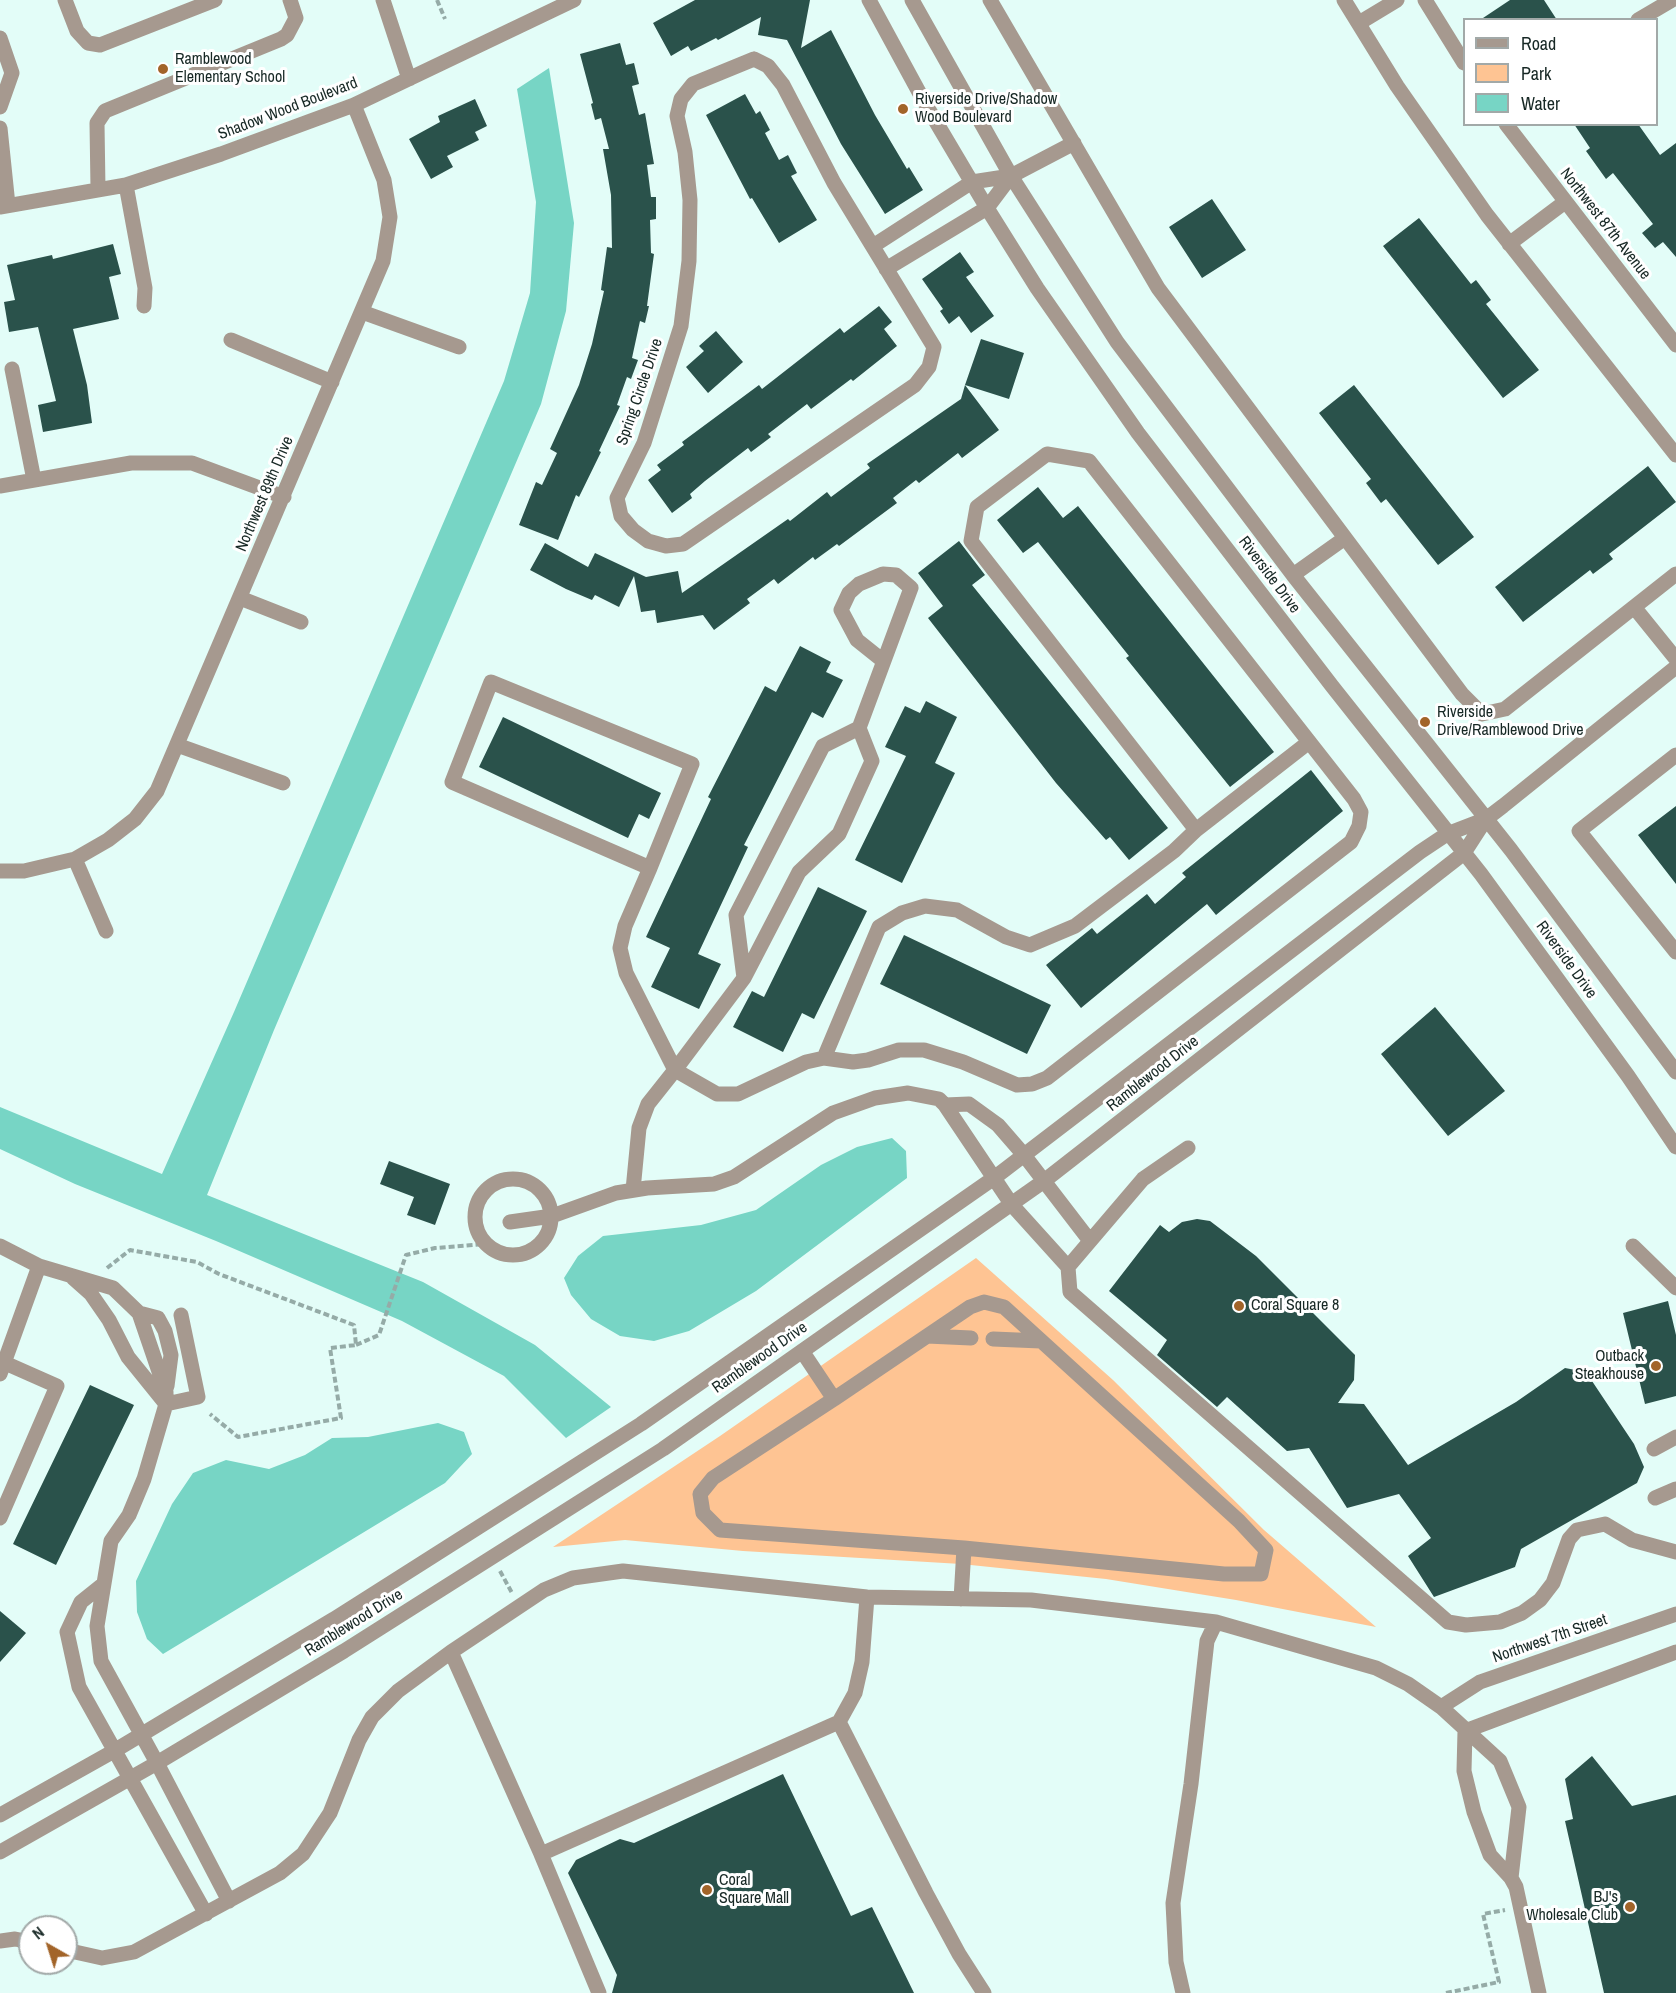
<!DOCTYPE html>
<style>
body{margin:0}
#map{position:relative;width:1676px;height:1993px;overflow:hidden;background:#e3fdf8;font-family:"Archivo Narrow",sans-serif}
canvas{display:block}
.legend{position:absolute;left:1463px;top:18px;width:195px;height:108px;box-sizing:border-box;background:#fff;border:2px solid #a2a9a8;margin:0;padding:8px 10px;list-style:none;font-size:18px;color:#172825}
.legend li{display:flex;align-items:center;gap:12px;height:30px}
.legend b{width:30px;border:2px solid #a2a9a8}
.north{position:absolute;left:18px;top:1915px;width:60px;height:60px;box-sizing:border-box;background:#fff;border:2px solid #a2a9a8;border-radius:50%;rotate:321deg;font-size:16px;font-weight:700;line-height:24px;text-align:center;color:#172825}
.north::after{content:'';display:block;margin:auto;width:21px;height:27px;background:#a26429;clip-path:polygon(50% 0,100% 100%,50% 72%,0 100%)}
</style>
<div id="map">
<canvas width="1676" height="1993"></canvas>
<ul class="legend">
<li><b style="height:8px;background:#a6998f"></b>Road</li>
<li><b style="height:16px;background:#fec493"></b>Park</li>
<li><b style="height:16px;background:#77d5c5"></b>Water</li>
</ul>
<div class="north">N</div>
</div>
<script>
const context = document.querySelector('canvas').getContext('2d');
context.lineJoin = 'round';
function paint(path, color) { context.fillStyle = color; context.fill(path, 'evenodd'); }
const shape = rows => new Path2D(rows.map(r => 'M' + r).join(''));
function strokePath(path, color, width, dash) { context.strokeStyle = color; context.lineWidth = width; context.lineCap = dash ? 'butt' : 'round'; context.setLineDash(dash || []); context.stroke(path); }
function drawText(font, color, halo, rows, align = 'center') {
  context.font = font + ' "Archivo Narrow",sans-serif'; context.lineWidth = 6; context.setLineDash([]); context.textBaseline = 'middle'; context.strokeStyle = halo; context.fillStyle = color; for (const [text, x, y, turn = 0] of rows) {
    context.save(); context.translate(x, y); context.rotate((+turn || 0) * Math.PI / 180); context.textAlign = isNaN(turn) ? turn : align; if (halo) context.strokeText(text, 0, 0); context.fillText(text, 0, 0); context.restore();
  }
}
const green = shape([
 [976,1258,1113,1380,1264,1530,1376,1627,1236,1600,1106,1579,961,1564,743,1551,625,1540,553,1547,720,1436]
]);
const water = shape([
 [549,68,574,223,566,311,541,404,274,1030,207,1195,423,1282,535,1345,611,1407,566,1438,504,1376,402,1321,216,1241,75,1184,0,1149,0,1107,162,1174,234,1012,504,381,530,293,536,202,517,89],
 [892,1138,906,1151,907,1178,756,1291,689,1331,654,1341,620,1336,591,1319,571,1295,564,1278,578,1256,603,1236,701,1225,756,1210,821,1165,857,1147],
 [438,1423,464,1432,472,1454,445,1483,163,1654,147,1639,137,1612,136,1581,172,1504,193,1473,226,1460,269,1469,305,1455,332,1438,368,1437]
]);
const building = shape([
 [695,0,810,0,801,48,831,30,875,115,907,169,909,167,923,190,885,214,841,144,787,40,758,35,761,17,718,40,716,38,691,51,688,46,671,56,653,23],
 [1510,0,1544,0,1557,20,1480,20],
 [620,43,626,65,634,63,639,84,632,86,639,115,645,113,654,164,647,165,651,197,656,197,656,219,650,220,651,253,654,254,647,306,649,306,645,323,640,321,632,358,638,360,631,379,627,377,617,405,620,406,599,451,601,452,579,497,576,495,558,540,519,525,536,482,542,485,557,453,550,449,579,385,592,344,604,291,601,290,607,247,612,248,611,195,603,149,609,149,601,118,595,120,591,104,593,103,580,54],
 [745,94,756,114,760,111,770,130,765,133,779,160,788,155,797,173,791,176,817,220,779,243,752,198,750,199,706,115],
 [475,99,487,126,475,132,479,140,447,156,453,167,431,179,409,139,440,122,438,116],
 [1574,124,1638,124,1660,155,1676,143,1676,257,1663,242,1655,248,1642,233,1653,224,1613,173,1606,179,1586,151,1590,148],
 [1212,199,1246,250,1202,278,1169,227],
 [1419,218,1471,284,1476,280,1491,300,1486,304,1539,370,1503,398,1383,246],
 [113,244,121,274,109,277,119,319,73,329,87,385,92,423,43,432,38,405,56,401,38,327,9,332,4,302,15,300,7,265,52,255,53,259],
 [960,252,974,272,966,277,994,316,971,333,959,316,949,324,940,311,943,309,922,279],
 [879,306,892,322,884,329,897,346,853,381,851,379,811,409,807,404,768,434,771,437,751,452,748,448,705,481,690,494,692,498,672,513,648,480,661,470,657,465,684,445,682,442,759,385,762,389,840,328,844,333],
 [716,331,743,362,708,393,686,367,704,351,699,346],
 [981,339,1024,353,1009,399,965,385],
 [965,385,999,430,962,458,958,453,919,483,916,480,893,498,897,503,839,546,837,544,815,560,813,557,778,584,774,579,747,599,750,603,714,630,703,615,657,623,655,610,641,612,634,576,619,607,595,595,592,600,566,589,530,570,545,543,588,567,595,553,646,577,678,571,682,593,788,519,790,521,827,492,831,497,870,468,867,464,961,399],
 [1354,385,1474,537,1438,565,1386,499,1381,503,1366,483,1371,479,1319,413],
 [1648,466,1676,502,1609,554,1613,559,1593,574,1590,570,1523,622,1495,587],
 [1038,487,1063,518,1078,506,1274,752,1230,787,1126,658,1129,656,1038,542,1023,553,997,520],
 [959,541,985,575,972,585,1168,828,1129,860,1110,837,1106,840,1056,783,928,618,943,606,918,573],
 [800,646,831,662,826,672,843,680,823,718,812,712,744,845,748,847,698,954,721,964,699,1009,651,987,670,948,646,937,711,799,708,797,765,686,776,692],
 [926,701,957,717,935,763,955,773,902,883,855,860,906,756,885,747,905,706,920,713],
 [503,717,661,793,649,819,639,814,628,838,479,767],
 [1311,770,1343,811,1216,915,1207,904,1081,1008,1046,965,1092,928,1097,934,1147,894,1155,904,1186,877,1182,873],
 [1676,806,1676,884,1638,835],
 [818,887,867,911,814,1019,802,1013,783,1052,733,1027,752,991,764,997],
 [904,935,1051,1005,1027,1054,880,984],
 [1435,1007,1505,1091,1448,1136,1381,1054],
 [389,1161,450,1184,435,1225,407,1215,414,1197,380,1184],
 [1197,1219,1210,1221,1256,1256,1355,1355,1354,1380,1338,1403,1364,1404,1408,1465,1516,1402,1565,1368,1586,1372,1634,1444,1644,1467,1637,1483,1521,1549,1515,1567,1434,1597,1408,1556,1431,1538,1399,1494,1347,1508,1309,1448,1287,1451,1227,1397,1217,1407,1157,1355,1167,1340,1109,1291,1160,1225,1169,1232,1182,1222],
 [1668,1301,1676,1335,1676,1396,1645,1404,1623,1313],
 [90,1385,134,1405,56,1565,13,1544],
 [0,1611,26,1633,0,1662],
 [1592,1756,1632,1806,1676,1795,1676,1993,1604,1993,1565,1821,1573,1819,1565,1779],
 [783,1774,851,1916,872,1907,914,1993,612,1993,617,1975,568,1873,576,1860,620,1839,634,1843]
]);
const path = shape([
 [437,0,445,19],
 [107,1268,130,1250,197,1262,219,1274,354,1325,356,1345,330,1348,341,1418,238,1437,210,1414],
 [356,1345,379,1335,406,1255,435,1248,486,1244],
 [500,1571,512,1593],
 [1446,1993,1499,1982,1483,1914,1505,1910]
]);
const minor = shape([
 [65,0,77,31,88,43,100,45,215,0],
 [383,0,409,79],
 [869,0,926,105,987,208,1037,288,1138,433,1332,686,1481,874,1628,1076,1676,1147],
 [912,0,1011,176,1117,342,1293,575,1511,850,1676,1072],
 [990,0,1158,288,1462,694,1482,714,1505,709,1676,574],
 [1344,0,1397,86,1487,215,1676,455],
 [1425,0,1464,63],
 [1638,20,1672,0],
 [1359,23,1397,0],
 [0,38,12,73,0,107],
 [754,59,768,66,783,85,834,183,934,347,929,367,915,385,683,544,666,546,648,541,633,530,621,516,617,498,644,443,681,326,689,261,690,200,685,152,677,116,681,99,693,84,754,59],
 [1506,124,1676,345],
 [0,128,8,205],
 [126,185,145,288,144,306],
 [98,189,97,123,105,111,281,39,287,35,296,18,290,0],
 [0,207,126,185,221,154,354,105,574,0],
 [1509,244,1565,202],
 [873,246,972,182,1011,176,1074,143],
 [886,269,987,208,1011,176],
 [362,312,459,347],
 [231,340,332,382],
 [12,369,34,480],
 [0,486,131,463,192,463,284,497],
 [1293,575,1345,538],
 [240,598,301,622],
 [1634,607,1676,659],
 [177,745,283,783],
 [1676,755,1579,831,1676,952],
 [1196,830,1309,742],
 [75,859,106,931],
 [0,871,24,871,75,859,108,840,135,819,157,791,383,261,390,217,384,180,354,105],
 [744,978,736,915,823,746,859,728],
 [824,1058,879,927,902,913,925,906,957,910,1006,937,1030,945,1075,926,1174,851,1196,830,971,541,977,507,1047,454,1089,461,1354,799,1361,812,1359,826,1351,842,1047,1078,1032,1084,1017,1085,963,1062,924,1050,899,1050,868,1060,853,1062,824,1058,806,1062,738,1094,717,1094,675,1070,744,978,799,872,839,834,872,761,859,728,911,588,896,575,883,574,859,584,849,593,841,610,857,640,882,660],
 [945,1105,969,1104,998,1125,1024,1155,1090,1241],
 '475 1217a38 38 0 1 1 76 0a38 38 0 1 1-76 0Z',
 [633,1190,639,1128,648,1104,675,1070,626,973,620,948,625,926,650,868,692,764,491,682,452,782,650,868],
 [510,1222,552,1216,616,1193,647,1188,714,1184,734,1177,833,1113,875,1098,908,1093,939,1099,945,1105,1012,1205,1068,1267,1070,1292,1448,1622,1466,1625,1500,1622,1522,1613,1540,1600,1553,1583,1569,1539,1577,1530,1605,1524,1632,1540,1676,1552],
 [0,1246,39,1266,113,1288,139,1313,166,1392,166,1404],
 [1633,1246,1676,1288],
 [1068,1267,1143,1179,1188,1148],
 [73,1278,91,1294,109,1320,128,1357,166,1404],
 [139,1313,158,1318,165,1331,171,1355,167,1386],
 [181,1315,198,1397,166,1404,144,1479,129,1515,111,1541,97,1626,101,1661,157,1763,229,1901],
 [927,1336,971,1338],
 [993,1339,1041,1341],
 [802,1351,834,1399,970,1307,984,1302,1004,1307,1239,1521,1266,1550,1261,1574,1224,1574,964,1548,720,1530,703,1513,700,1494,713,1478,834,1399],
 [0,1374,39,1266],
 [1654,1449,1676,1437],
 [1655,1498,1676,1489],
 [0,1518,57,1386,5,1363],
 [101,1586,81,1602,67,1632,79,1687,206,1914],
 [961,1599,964,1548],
 [451,1652,541,1854,599,1993],
 [1441,1707,1480,1682,1676,1614],
 [839,1722,926,1893,959,1954,984,1993],
 [1465,1731,1464,1771,1474,1812,1490,1855,1511,1878,1516,1887,1539,1993],
 [1465,1731,1676,1652],
 [0,1815,114,1751,334,1619,641,1424,994,1178,1420,852,1447,834,1486,819,1503,806,1676,667],
 [0,1852,157,1763,344,1651,663,1449,1044,1181,1464,853,1486,819],
 [541,1854,839,1722,855,1693,862,1662,867,1597],
 [0,1941,15,1939,30,1942],
 [66,1950,102,1958,134,1952,280,1873,303,1854,330,1813,359,1740,372,1717,398,1691,451,1652,544,1590,573,1578,623,1571,867,1597,1031,1600,1216,1622,1376,1668,1408,1684,1441,1707,1500,1761,1519,1807,1511,1878],
 [1183,1993,1176,1962,1173,1903,1191,1784,1207,1641,1216,1622]
]);
const markers = [
 [163,69,6,"#a26429"],
 [903,109,6,"#a26429"],
 [1425,722,6,"#a26429"],
 [1239,1306,6,"#a26429"],
 [1656,1366,6,"#a26429"],
 [707,1890,6,"#a26429"],
 [1630,1907,6,"#a26429"]
];
const poiNames = [
 ["Ramblewood",175,60],
 ["Elementary School",175,78],
 ["Riverside Drive/Shadow",915,100],
 ["Wood Boulevard",915,118],
 ["Riverside",1437,713],
 ["Drive/Ramblewood Drive",1437,731],
 ["Coral Square 8",1251,1306],
 ["Outback",1644,1357,"right"],
 ["Steakhouse",1644,1375,"right"],
 ["Coral",719,1881],
 ["Square Mall",719,1899],
 ["BJ's",1618,1898,"right"],
 ["Wholesale Club",1618,1916,"right"]
];
const streetNames = [
 ["Shadow Wood Boulevard",288,109,-21],
 ["Northwest 87th Avenue",1605,224,52],
 ["Spring Circle Drive",640,392,-71],
 ["Northwest 89th Drive",265,494,-67],
 ["Riverside Drive",1269,575,53],
 ["Riverside Drive",1566,960,54],
 ["Ramblewood Drive",1153,1074,-38],
 ["Ramblewood Drive",760,1358,-35],
 ["Ramblewood Drive",354,1623,-32],
 ["Northwest 7th Street",1550,1639,-19]
];
paint(green, '#fec493');
paint(water, '#77d5c5');
paint(building, '#2a524b');
strokePath(path, '#95aba7', 4, [6, 3]);
strokePath(minor, '#a6998f', 15);
for (const [x, y, r, color] of markers) { const dot = new Path2D(); dot.arc(x, y, r, 0, 2 * Math.PI); context.fillStyle = color; context.fill(dot); strokePath(dot, '#fff', 2); }
drawText('16px', '#172825', '#fff', poiNames, 'left');
drawText('16px', '#172825', '#fff', streetNames);
</script>
